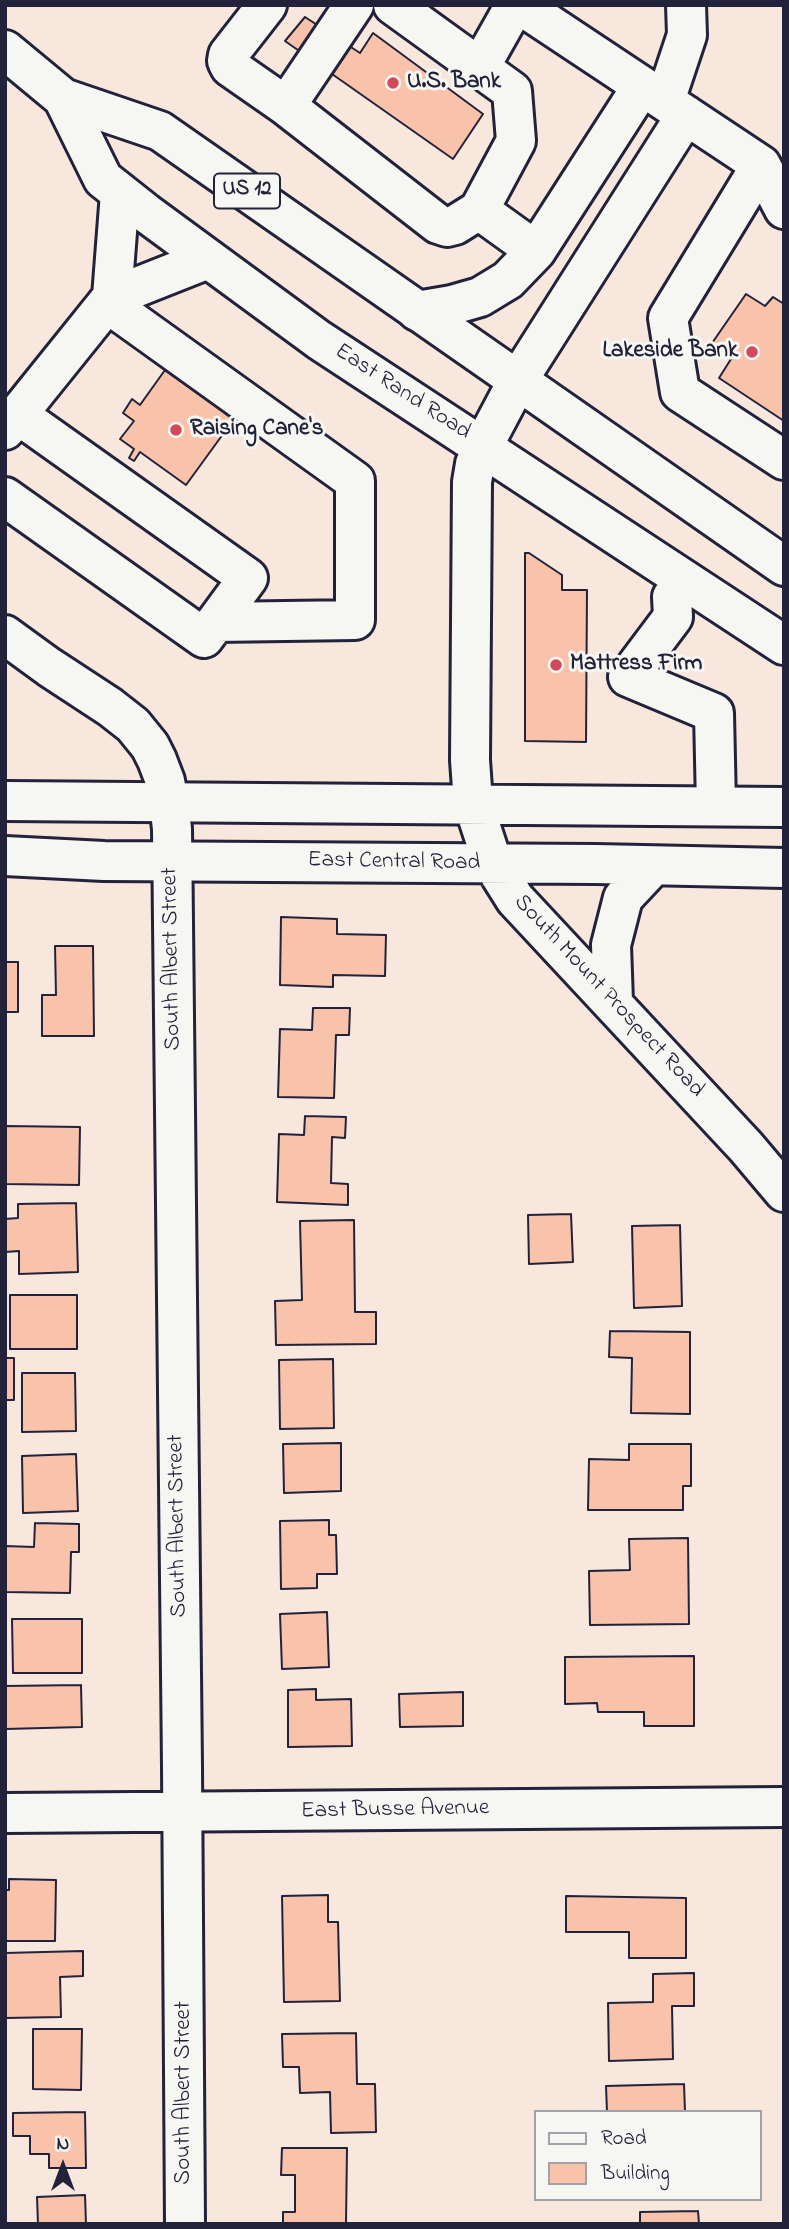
<!DOCTYPE html>
<style>
body{margin:0}
#map{position:relative;width:789px;height:2229px;overflow:hidden;background:#f7e7dd;font-family:"Indie Flower",sans-serif}
canvas{display:block}
.frame{position:absolute;inset:0;border:7px solid #22223b;pointer-events:none}
.legend{position:absolute;left:534px;top:2110px;width:228px;height:91px;box-sizing:border-box;background:#f6f6f2;border:2px solid #a1a1a9;margin:0;padding:9px 12px;list-style:none;font-size:21px;color:#22223b}
.legend li{display:flex;align-items:center;gap:14px;height:35px}
.legend b{width:35px;border:2px solid #a1a1a9}
.north{position:absolute;left:28px;top:2131px;width:70px;height:70px;-webkit-text-stroke:5px #f6f6f2;paint-order:stroke;rotate:0deg;font-size:19px;font-weight:700;line-height:28px;text-align:center;color:#22223b}
.north::after{content:'';display:block;margin:auto;width:24px;height:32px;background:#22223b;clip-path:polygon(50% 0,100% 100%,50% 72%,0 100%)}
</style>
<div id="map">
<canvas width="789" height="2229"></canvas>
<div class="frame"></div>
<ul class="legend">
<li><b style="height:9px;background:#f6f6f2"></b>Road</li>
<li><b style="height:19px;background:#f9c3ab"></b>Building</li>
</ul>
<div class="north">N</div>
</div>
<script>
const context = document.querySelector('canvas').getContext('2d');
context.lineJoin = 'round';
function paint(path, color) { context.fillStyle = color; context.fill(path, 'evenodd'); }
const shape = rows => new Path2D(rows.map(r => 'M' + r).join(''));
function strokePath(path, color, width, dash) { context.strokeStyle = color; context.lineWidth = width; context.lineCap = dash ? 'butt' : 'round'; context.setLineDash(dash || []); context.stroke(path); }
function drawText(font, color, halo, rows, align = 'center') {
  context.font = font + ' "Indie Flower",sans-serif'; context.lineWidth = 6; context.setLineDash([]); context.textBaseline = 'middle'; context.strokeStyle = halo; context.fillStyle = color; for (const [text, x, y, turn = 0] of rows) {
    context.save(); context.translate(x, y); context.rotate((+turn || 0) * Math.PI / 180); context.textAlign = isNaN(turn) ? turn : align; if (halo) context.strokeText(text, 0, 0); context.fillText(text, 0, 0); context.restore();
  }
}
const building = shape([
 [305,17,360,53,373,33,483,114,453,159,285,41,305,17],
 [746,294,765,306,773,297,784,304,784,421,719,378,731,359,710,346,746,294],
 [165,370,234,419,186,485,140,452,134,461,129,458,134,449,120,439,134,421,123,413,132,399,140,405,165,370],
 [525,553,529,553,562,575,562,590,587,590,586,742,525,741,525,553],
 [281,917,337,919,337,934,386,935,385,976,333,975,333,987,280,985,281,917],
 [55,946,93,946,94,1036,42,1036,42,995,56,995,55,946],
 [5,962,18,962,18,1012,5,1012,5,962],
 [313,1008,350,1008,349,1035,336,1035,334,1098,278,1097,280,1029,312,1030,313,1008],
 [305,1116,346,1117,345,1138,332,1137,331,1183,348,1184,348,1205,277,1202,279,1134,304,1135,305,1116],
 [5,1126,80,1127,79,1185,5,1184,5,1126],
 [76,1203,78,1272,19,1274,19,1251,5,1252,5,1219,18,1218,18,1204,76,1203],
 [571,1214,573,1262,529,1264,528,1215,571,1214],
 [354,1220,355,1312,376,1312,376,1344,276,1345,275,1301,302,1300,300,1221,354,1220],
 [680,1225,682,1306,634,1308,632,1226,680,1225],
 [10,1295,77,1295,77,1349,10,1349,10,1295],
 [610,1331,690,1332,690,1414,631,1413,632,1358,609,1357,610,1331],
 [5,1358,14,1358,14,1400,5,1400,5,1358],
 [333,1359,334,1428,280,1429,279,1360,333,1359],
 [22,1373,75,1373,76,1431,22,1432,22,1373],
 [341,1443,341,1491,284,1493,283,1444,341,1443],
 [629,1444,691,1444,691,1486,683,1486,683,1510,588,1510,589,1459,629,1460,629,1444],
 [76,1454,78,1511,23,1513,22,1456,76,1454],
 [329,1520,329,1535,336,1535,337,1574,317,1574,317,1588,281,1589,280,1521,329,1520],
 [35,1523,79,1524,79,1552,71,1552,70,1593,5,1592,5,1546,34,1547,35,1523],
 [688,1538,689,1624,590,1625,589,1571,630,1570,629,1539,688,1538],
 [327,1612,329,1667,282,1669,280,1614,327,1612],
 [12,1619,82,1619,82,1673,13,1673,12,1619],
 [694,1656,694,1726,644,1726,644,1712,598,1712,597,1703,565,1704,565,1657,694,1656],
 [81,1685,82,1727,5,1729,5,1686,81,1685],
 [316,1689,316,1700,351,1699,352,1746,288,1747,288,1690,316,1689],
 [463,1692,463,1726,400,1727,399,1694,463,1692],
 [9,1879,56,1880,55,1941,5,1941,5,1890,9,1890,9,1879],
 [328,1895,328,1922,338,1922,340,2001,284,2002,282,1896,328,1895],
 [566,1896,686,1898,686,1958,629,1958,629,1932,566,1932,566,1896],
 [83,1951,83,1976,60,1977,61,2017,5,2018,5,1953,83,1951],
 [694,1973,694,2006,672,2006,673,2059,609,2061,608,2003,653,2002,653,1974,694,1973],
 [33,2029,82,2029,81,2090,33,2089,33,2029],
 [356,2033,357,2084,375,2084,376,2132,331,2133,330,2092,300,2093,299,2067,283,2067,282,2034,356,2033],
 [684,2084,685,2112,607,2112,606,2086,684,2084],
 [85,2112,86,2168,49,2168,49,2154,30,2154,30,2136,13,2136,13,2113,85,2112],
 [282,2148,347,2148,346,2224,283,2224,283,2212,295,2212,295,2175,281,2175,282,2148],
 [85,2195,86,2224,38,2224,37,2197,85,2195],
 [698,2211,699,2224,640,2224,640,2212,698,2211]
]);
const minor = shape([
 [267,5,228,55,227,61,230,67,286,106,438,224,447,227,455,225,479,210,516,141,512,91,393,5],
 [520,5,761,165,784,209],
 [480,67,515,5],
 [665,101,687,35,686,5],
 [286,106,354,5],
 [761,165,668,318,680,392,784,460],
 [479,210,536,251],
 [112,297,120,193],
 [107,303,355,481,355,620,216,622],
 [417,311,452,305,480,297,508,280,536,251,642,86],
 [5,430,112,297,208,259],
 [483,446,518,380,686,115],
 [5,497,204,638,248,578,17,414],
 [672,597,673,617,628,677,714,713,716,806],
 [5,635,49,667,110,707,133,725,150,746,157,760,165,781,169,802,172,829,182,1766,185,2224],
 [5,1813,784,1807]
]);
const major = shape([
 [5,50,63,98,160,131,784,566],
 [63,98,103,179,146,213,319,340,784,645],
 [483,446,475,464,472,482,470,760,473,803,493,864,515,899,746,1147,784,1192],
 [5,801,784,807],
 [5,856,104,861,596,864,784,868],
 [613,1002,611,945,623,898,653,866]
]);
const markers = [
 [393,83,7,"#d1495b"],
 [752,352,7,"#d1495b"],
 [176,430,7,"#d1495b"],
 [556,665,7,"#d1495b"]
];
const shields = [
 [247,191,66]
];
const shieldNames = [
 ["US 12",247,191]
];
const poiNames = [
 ["U.S. Bank",407,83],
 ["Lakeside Bank",738,352,"right"],
 ["Raising Cane's",190,430],
 ["Mattress Firm",570,665]
];
const streetNames = [
 ["East Rand Road",402,393,33],
 ["East Central Road",394,863,1],
 ["South Albert Street",173,959,-91],
 ["South Mount Prospect Road",608,997,47],
 ["South Albert Street",179,1526,-91],
 ["East Busse Avenue",395,1811,-1],
 ["South Albert Street",185,2093,-90]
];
paint(building, '#f9c3ab');
strokePath(building, '#22223b', 2);
strokePath(minor, '#22223b', 44);
strokePath(major, '#22223b', 44);
strokePath(minor, '#f6f6f2', 38);
strokePath(major, '#f6f6f2', 38);
for (const [x, y, r, color] of markers) { const dot = new Path2D(); dot.arc(x, y, r, 0, 2 * Math.PI); context.fillStyle = color; context.fill(dot); strokePath(dot, '#f6f6f2', 2.5); }
for (const [x, y, w] of shields) { const box = new Path2D(); box.roundRect(x - w / 2, y - 17.5, w, 35, 5); context.fillStyle = '#f6f6f2'; context.fill(box); strokePath(box, '#22223b', 2); }
drawText('bold 21px', '#22223b', null, shieldNames);
drawText('bold 23px', '#22223b', '#f6f6f2', poiNames, 'left');
drawText('23px', '#22223b', '#f6f6f2', streetNames);
</script>
